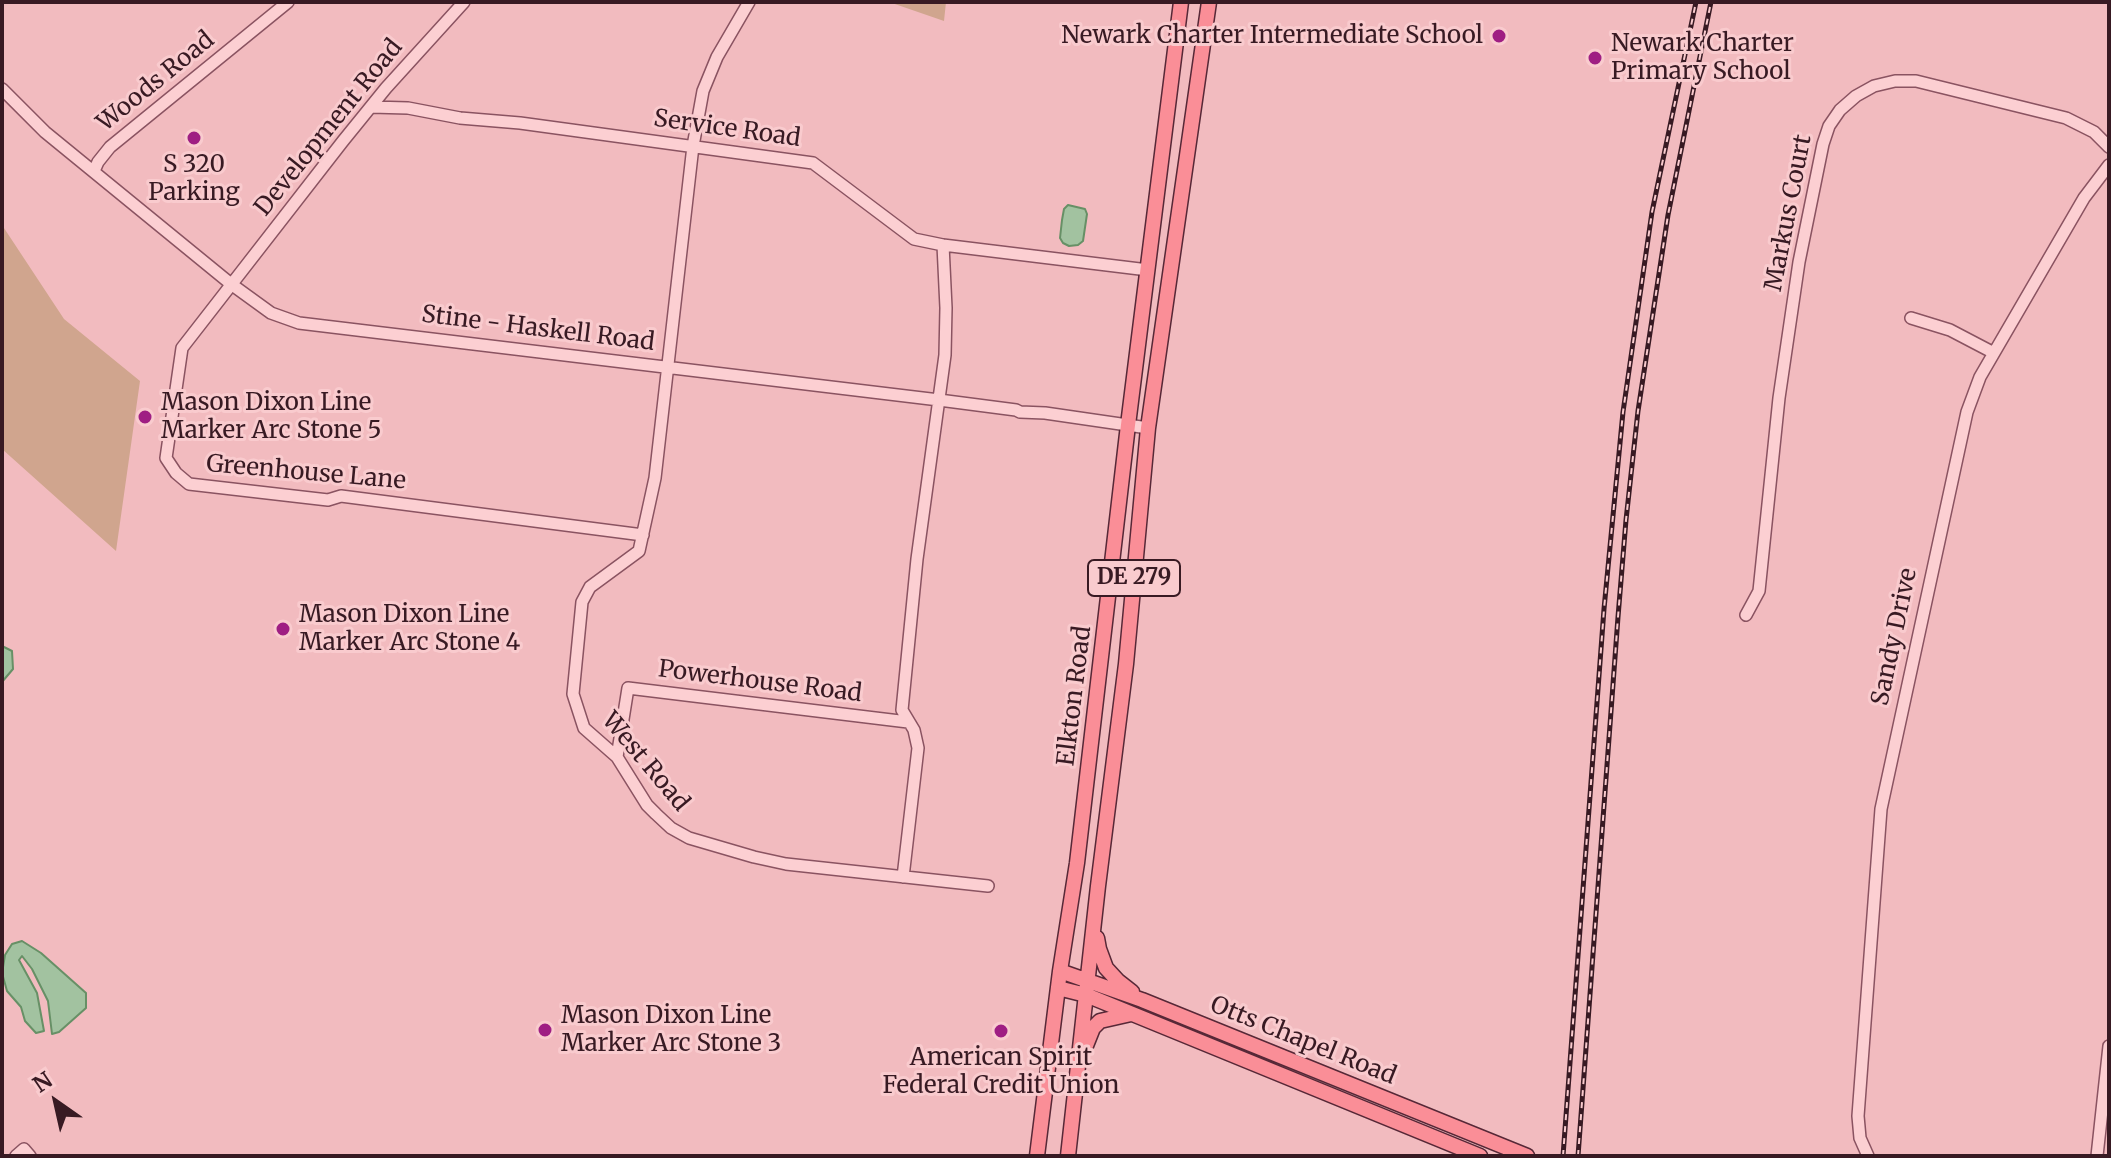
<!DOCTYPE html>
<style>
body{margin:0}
#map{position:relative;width:2111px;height:1158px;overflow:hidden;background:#f2bbbf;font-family:Merriweather,serif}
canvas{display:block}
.frame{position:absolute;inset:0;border:4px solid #381a23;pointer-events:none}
.north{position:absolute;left:16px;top:1062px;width:80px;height:80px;-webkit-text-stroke:6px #f9cbce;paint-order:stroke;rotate:326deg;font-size:22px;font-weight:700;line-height:32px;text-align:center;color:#381a23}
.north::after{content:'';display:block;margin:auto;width:28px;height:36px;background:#381a23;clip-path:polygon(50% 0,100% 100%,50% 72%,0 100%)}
</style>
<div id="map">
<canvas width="2111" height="1158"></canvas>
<div class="frame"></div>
<div class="north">N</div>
</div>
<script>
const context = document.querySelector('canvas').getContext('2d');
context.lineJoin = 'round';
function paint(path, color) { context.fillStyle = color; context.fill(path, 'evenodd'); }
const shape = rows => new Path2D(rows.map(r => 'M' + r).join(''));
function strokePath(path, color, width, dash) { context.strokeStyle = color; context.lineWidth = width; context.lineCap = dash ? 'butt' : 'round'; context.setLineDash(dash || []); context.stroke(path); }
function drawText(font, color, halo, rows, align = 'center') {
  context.font = font + ' Merriweather,serif'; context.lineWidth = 6; context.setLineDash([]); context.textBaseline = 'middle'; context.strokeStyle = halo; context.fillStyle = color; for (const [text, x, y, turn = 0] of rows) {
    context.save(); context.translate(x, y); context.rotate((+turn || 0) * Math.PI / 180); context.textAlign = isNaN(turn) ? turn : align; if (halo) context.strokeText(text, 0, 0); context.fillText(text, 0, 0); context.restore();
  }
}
const green = shape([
 [889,2,946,2,944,21],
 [2,225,64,319,140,381,116,551,2,449]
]);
const water = shape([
 [1068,205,1085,209,1087,214,1083,241,1078,245,1069,246,1063,243,1060,238,1062,220,1064,209,1068,205],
 [2,646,12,651,13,669,2,682,2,646],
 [22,941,41,953,86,993,86,1008,59,1032,52,1034,48,1001,32,969,22,956,19,960,37,993,44,1031,36,1033,25,1021,21,1007,7,991,2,973,5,955,12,944,22,941]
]);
const minor = shape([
 [464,2,386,88,343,141,182,348,166,458,176,473,189,484,328,500,341,496,643,535],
 [749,2,717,57,703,91,693,146,655,478,639,551,590,587,582,602,573,694,584,728,617,757,647,805,656,814,671,828,689,838,754,857,786,864,988,886],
 [2,89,45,132,231,284,271,313,299,323,939,400,1016,410,1020,412,1045,413,1148,428],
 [371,107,408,108,460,118,520,123,813,163,914,239,943,245,1148,270],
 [94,171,98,162,110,147,288,2],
 [1911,318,1950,330,1994,353],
 [1746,615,1759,591,1779,398,1799,262,1823,144,1829,126,1840,110,1856,96,1874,86,1895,81,1916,81,2066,118,2094,132,2109,147],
 [617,757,628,688,908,722],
 [903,877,918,748,914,730,902,710,917,559,945,355,946,308,943,245],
 [16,1156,24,1149,30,1156],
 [1868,1156,1860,1138,1858,1116,1881,809,1967,412,1980,377,2084,198,2109,165],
 [2097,1156,2109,1046]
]);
const major = shape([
 [1097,938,1099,949,1106,968,1118,981,1132,992],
 [1060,971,1142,1000,1527,1156],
 [1058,988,1086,995,1480,1156],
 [1085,1048,1093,1028,1100,1021,1131,1014],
 [1037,1156,1060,971,1077,863,1128,425,1181,2],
 [1068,1156,1098,886,1126,664,1148,428,1209,2]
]);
const rail = shape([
 [1563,1156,1604,609,1623,412,1652,212,1696,2],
 [1578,1156,1618,617,1626,520,1638,411,1668,215,1711,2]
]);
const markers = [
 [1499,36,8,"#9f1e83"],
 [1595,58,8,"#9f1e83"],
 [194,138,8,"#9f1e83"],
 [145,417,8,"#9f1e83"],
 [283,629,8,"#9f1e83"],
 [545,1030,8,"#9f1e83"],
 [1001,1031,8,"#9f1e83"]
];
const shields = [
 [1134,578,92]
];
const shieldNames = [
 ["DE 279",1134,578]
];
const poiNames = [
 ["Newark Charter Intermediate School",1483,36,"right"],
 ["Newark Charter",1611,44],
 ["Primary School",1611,72],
 ["S 320",194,165,"center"],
 ["Parking",194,193,"center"],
 ["Mason Dixon Line",161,403],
 ["Marker Arc Stone 5",161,431],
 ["Mason Dixon Line",299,615],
 ["Marker Arc Stone 4",299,643],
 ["Mason Dixon Line",561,1016],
 ["Marker Arc Stone 3",561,1044],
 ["American Spirit",1001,1058,"center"],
 ["Federal Credit Union",1001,1086,"center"]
];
const streetNames = [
 ["Woods Road",156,82,-39],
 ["Development Road",329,128,-51],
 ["Service Road",727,129,8],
 ["Markus Court",1789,213,-79],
 ["Stine - Haskell Road",538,329,7],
 ["Greenhouse Lane",306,473,5],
 ["Sandy Drive",1895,637,-78],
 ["Powerhouse Road",760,682,7],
 ["Elkton Road",1075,696,-83],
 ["West Road",645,762,50],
 ["Otts Chapel Road",1303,1041,22]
];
paint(green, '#d0a58e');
paint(water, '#a2c2a0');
strokePath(water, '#679066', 2);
strokePath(minor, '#8a5361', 14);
strokePath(major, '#572837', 17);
strokePath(minor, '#fccfd2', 11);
strokePath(major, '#fa8e97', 14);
strokePath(rail, '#381a23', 5);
strokePath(rail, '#f9cbce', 2, [6]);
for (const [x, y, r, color] of markers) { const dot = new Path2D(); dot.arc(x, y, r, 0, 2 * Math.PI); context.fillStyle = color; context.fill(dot); strokePath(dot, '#f9cbce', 3); }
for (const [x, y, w] of shields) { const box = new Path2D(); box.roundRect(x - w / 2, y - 18, w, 36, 6); context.fillStyle = '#f9cbce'; context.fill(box); strokePath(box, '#381a23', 2); }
drawText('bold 22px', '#381a23', null, shieldNames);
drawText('24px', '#381a23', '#f9cbce', poiNames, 'left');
drawText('24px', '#381a23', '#f9cbce', streetNames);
</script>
